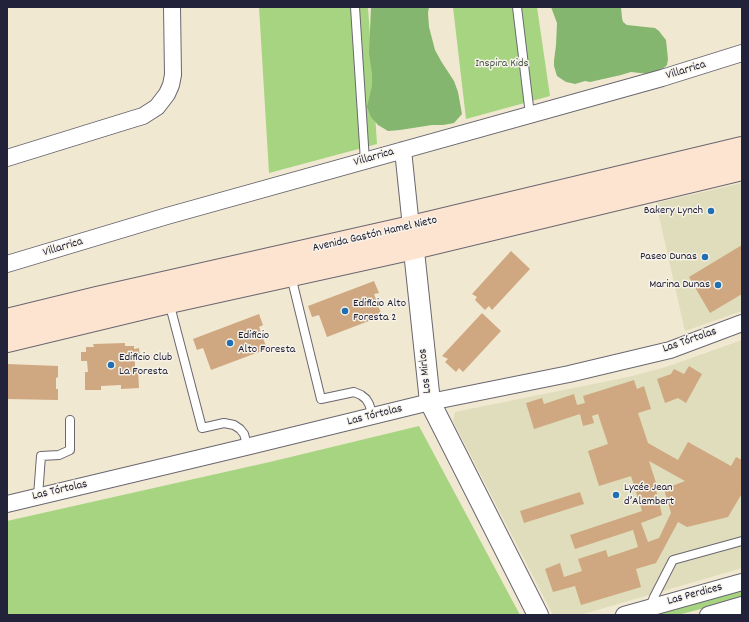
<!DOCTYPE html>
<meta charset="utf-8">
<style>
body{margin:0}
#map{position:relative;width:749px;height:622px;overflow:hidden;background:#f1e8d1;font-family:Dekko,sans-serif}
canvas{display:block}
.frame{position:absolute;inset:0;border:8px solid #22223b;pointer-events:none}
</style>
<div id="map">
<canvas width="749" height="622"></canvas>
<div class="frame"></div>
</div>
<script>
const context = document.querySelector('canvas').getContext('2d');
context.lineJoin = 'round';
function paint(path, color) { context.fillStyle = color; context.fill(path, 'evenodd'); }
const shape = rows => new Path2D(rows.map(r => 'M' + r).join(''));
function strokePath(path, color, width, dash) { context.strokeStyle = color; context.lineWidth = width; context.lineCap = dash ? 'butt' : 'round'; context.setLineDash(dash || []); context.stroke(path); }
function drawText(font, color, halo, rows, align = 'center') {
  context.font = font + ' Dekko,sans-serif'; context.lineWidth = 3; context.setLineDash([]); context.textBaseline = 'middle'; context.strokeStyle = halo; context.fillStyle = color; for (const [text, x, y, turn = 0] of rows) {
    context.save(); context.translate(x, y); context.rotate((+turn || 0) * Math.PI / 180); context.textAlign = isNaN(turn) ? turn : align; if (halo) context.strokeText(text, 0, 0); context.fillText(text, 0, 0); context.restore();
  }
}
const built = shape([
 [742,183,742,311,685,331,656,203],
 [742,340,742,568,580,615,553,615,453,421,455,412,628,377,666,367]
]);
const green = shape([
 [259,7,368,7,377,144,269,173],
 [453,7,537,7,550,96,466,119],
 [419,426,520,615,7,615,7,521,274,461],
 [742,590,742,598,678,615,650,615]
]);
const forest = shape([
 [371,7,429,7,428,13,429,27,435,50,441,61,454,81,458,92,462,114,454,123,443,125,432,125,400,130,388,131,378,125,371,117,367,107,372,86,372,74,369,53],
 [551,7,621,7,622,18,623,22,627,25,655,28,659,31,662,35,666,40,668,59,667,65,659,72,649,74,631,72,621,75,590,82,585,81,575,84,571,83,566,82,557,76,554,66,554,61,556,45,557,23]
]);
const building = shape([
 [742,245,742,294,710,313,689,277],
 [511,251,530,269,492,310,489,306,485,310,475,300,477,297,472,294],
 [374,281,379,293,374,294,382,316,327,337,319,315,312,317,308,306],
 [482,313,501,331,463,372,459,368,456,372,445,362,448,359,442,356],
 [259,314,263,325,259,327,267,349,211,370,203,348,197,350,193,339],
 [125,343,125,346,134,346,134,349,139,348,140,359,135,359,135,369,138,369,139,388,121,389,121,385,101,386,101,390,85,390,85,372,88,372,87,361,81,361,81,352,86,352,86,347,94,347,93,344],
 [7,364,58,366,58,377,56,378,56,389,58,389,58,400,7,399],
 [689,366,702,374,686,403,678,398,665,403,657,379,671,374,674,369,684,374],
 [634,380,637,389,644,386,651,409,638,413,648,443,678,460,688,442,731,466,736,457,742,460,742,495,741,495,728,517,687,527,678,522,656,563,636,569,641,587,581,605,575,586,553,592,545,569,560,563,564,577,582,571,578,559,606,550,608,557,638,547,633,530,575,549,570,535,642,511,631,476,599,486,588,451,608,444,598,414,592,416,594,423,583,426,580,414,534,429,526,403,542,398,544,404,574,394,577,405,585,403,583,396],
 [649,461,685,481,664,489,671,513,659,538,648,542,641,523,662,515,656,490,658,489],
 [580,492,584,504,524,523,520,511]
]);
const service = shape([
 [355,7,365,161],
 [517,7,530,115],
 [291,276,321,399,354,392,361,395,366,399,369,404,371,410,372,417],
 [169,302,202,428,224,423,234,425,240,429,244,434,246,441,246,447],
 [38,496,41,456,59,455,70,450,70,420],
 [650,607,654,597,673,560,742,541]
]);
const minor = shape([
 [403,150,411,227],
 [7,158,133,119,143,116,157,107,167,94,171,85,173,75,172,7],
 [7,264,167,216,662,78,742,53],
 [7,504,246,447,430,402,569,374,670,350,742,323],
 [624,615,742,582],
 [708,615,742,605]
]);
const tertiary = shape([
 [412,232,430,402,538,615]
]);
const secondary = shape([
 [7,320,97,298,411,227,742,148],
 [7,341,169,302,414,248,742,169]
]);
const markers = [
 [711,211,4,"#1f6fb2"],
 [705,257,4,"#1f6fb2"],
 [718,285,4,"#1f6fb2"],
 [345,311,4,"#1f6fb2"],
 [230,343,4,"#1f6fb2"],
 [111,365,4,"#1f6fb2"],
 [616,495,4,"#1f6fb2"]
];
const parkNames = [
 ["Inspira Kids",502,64]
];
const streetNames = [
 ["Villarrica",686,71,-17],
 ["Villarrica",374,158,-16],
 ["Avenida Gastón Hamel Nieto",375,235,-13],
 ["Villarrica",63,248,-17],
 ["Las Tórtolas",690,341,-19],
 ["Los Mirlos",426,371,-96],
 ["Las Tórtolas",375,416,-14],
 ["Las Tórtolas",60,491,-13],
 ["Las Perdices",695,595,-15]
];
const poiNames = [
 ["Bakery Lynch",703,211,"right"],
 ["Paseo Dunas",697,257,"right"],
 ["Marina Dunas",710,285,"right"],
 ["Edificio Alto",353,304],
 ["Foresta 2",353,318],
 ["Edificio",238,336],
 ["Alto Foresta",238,350],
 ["Edificio Club",119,358],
 ["La Foresta",119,372],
 ["Lycée Jean",624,488],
 ["d’Alembert",624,502]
];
paint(built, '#dfddbb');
paint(green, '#a6d481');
paint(forest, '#84b66f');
paint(building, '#cfa881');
strokePath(service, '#6a6770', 10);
strokePath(minor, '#6a6770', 18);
strokePath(tertiary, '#6a6770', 22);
strokePath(secondary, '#6a6770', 24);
strokePath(service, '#fff', 8);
strokePath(minor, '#fff', 16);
strokePath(tertiary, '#fff', 20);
strokePath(secondary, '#fde4d1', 22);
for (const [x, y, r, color] of markers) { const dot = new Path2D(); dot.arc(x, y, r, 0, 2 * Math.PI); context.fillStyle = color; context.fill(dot); strokePath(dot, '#f7f3e8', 1.5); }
drawText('12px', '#4a5750', '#f7f3e8', parkNames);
drawText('12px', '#22223b', '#f7f3e8', streetNames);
drawText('12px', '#22223b', '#f7f3e8', poiNames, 'left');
</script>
